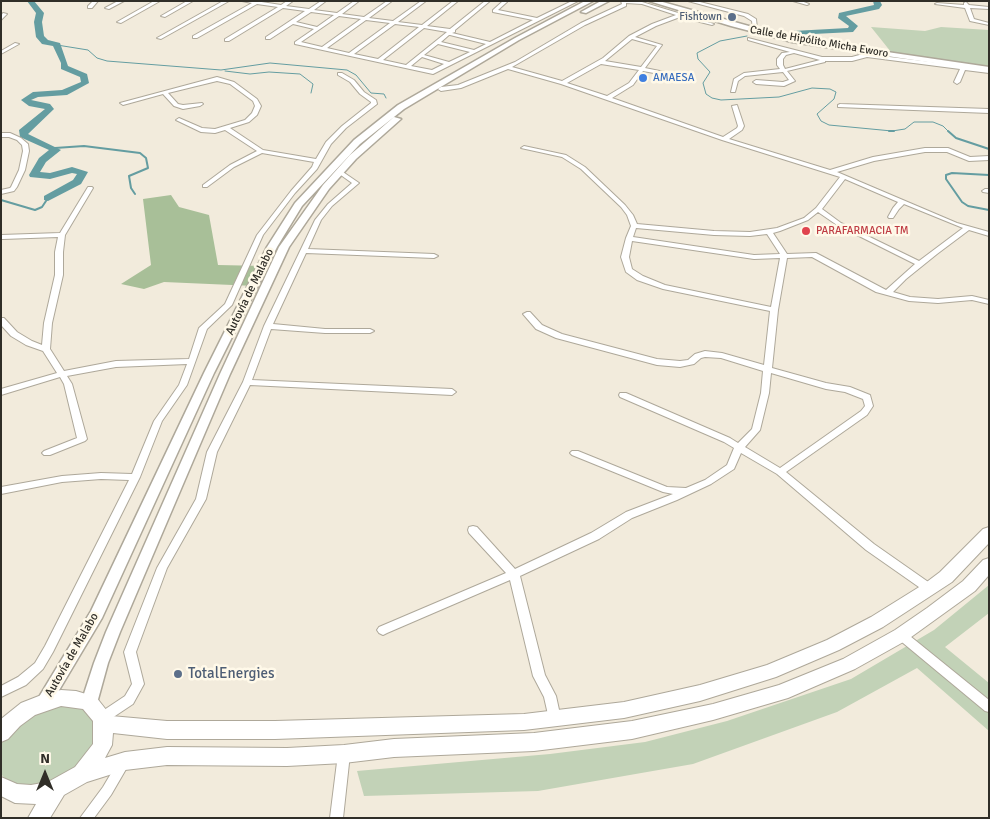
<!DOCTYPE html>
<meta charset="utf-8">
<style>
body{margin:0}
#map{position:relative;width:990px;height:819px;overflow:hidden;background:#f2ebdc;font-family:Signika,sans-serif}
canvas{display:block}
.frame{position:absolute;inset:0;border:2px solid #302e28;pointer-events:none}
.north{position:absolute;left:20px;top:749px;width:50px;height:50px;-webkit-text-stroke:4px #fff9e9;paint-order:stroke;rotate:0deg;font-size:14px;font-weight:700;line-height:20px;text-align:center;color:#302e28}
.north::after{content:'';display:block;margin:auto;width:18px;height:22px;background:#302e28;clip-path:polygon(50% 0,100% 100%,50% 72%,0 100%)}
</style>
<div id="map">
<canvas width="990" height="819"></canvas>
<div class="frame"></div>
<div class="north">N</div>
</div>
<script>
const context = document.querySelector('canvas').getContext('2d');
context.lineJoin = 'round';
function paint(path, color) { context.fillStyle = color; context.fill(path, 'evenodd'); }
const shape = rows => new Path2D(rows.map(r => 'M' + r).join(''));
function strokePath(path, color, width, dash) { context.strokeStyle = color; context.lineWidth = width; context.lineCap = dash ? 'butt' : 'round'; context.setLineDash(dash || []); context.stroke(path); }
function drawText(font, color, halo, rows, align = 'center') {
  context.font = font + ' Signika,sans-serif'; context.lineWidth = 5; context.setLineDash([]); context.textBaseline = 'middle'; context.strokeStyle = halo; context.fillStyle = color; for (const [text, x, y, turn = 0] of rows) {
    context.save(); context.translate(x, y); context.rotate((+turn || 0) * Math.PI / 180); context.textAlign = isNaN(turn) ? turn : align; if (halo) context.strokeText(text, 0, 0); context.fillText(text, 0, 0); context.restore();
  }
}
const green = shape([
 [871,27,925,31,941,27,989,30,989,67,891,52],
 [989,585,989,613,945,647,989,683,989,731,917,668,837,712,693,764,538,791,364,796,357,771,550,754,645,742,727,721,851,679,934,630],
 [50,704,85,709,95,720,94,745,76,771,35,789,8,782,1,774,1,743,6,734]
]);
const forest = shape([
 [171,195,179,207,209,215,218,265,265,266,255,286,164,282,144,289,121,284,151,265,143,199]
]);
const streamFar1 = shape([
 [747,36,720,41,697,53,698,59,710,72,703,83,706,94,712,98,721,100,779,97,812,88,830,89,836,92,834,99,817,114,821,121,829,125,892,131,905,129,914,122,933,122,943,126,949,132],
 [57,45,88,50,97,58,107,61,221,70,270,63,347,70,356,75,371,93,384,94,386,98],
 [225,71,250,74,269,72,300,74,313,84,311,93]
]);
const stream = shape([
 [889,131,894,131],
 [948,131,956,138,989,149],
 [55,148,84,146,140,153,146,158,148,168,129,176,131,188,135,194],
 [989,175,952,173,946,175,946,179,962,202,968,206,989,210],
 [1,200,35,210,42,207,48,198]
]);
const river = shape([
 [27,1,34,1,44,13,42,22,44,36,48,40,60,43,68,66,87,74,89,83,67,95,38,97,31,100,50,104,54,109,28,134,61,150,46,162,40,172,50,173,72,167,88,172,81,184,48,201,44,200,44,196,73,180,77,174,72,173,50,179,30,177,29,175,39,158,49,150,20,137,19,130,45,109,29,106,21,100,33,92,62,90,81,82,80,77,61,69,61,63,53,46,42,44,36,37,34,22,36,13,27,1],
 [873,1,880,1,882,5,879,9,846,16,858,26,853,32,793,35,789,33,793,31,848,28,849,26,838,18,839,13,874,5,873,1]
]);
const minor = shape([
 [93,1,98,1,92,8,88,8,88,6,93,1],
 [118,1,124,1,109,9,105,8,118,1],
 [154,1,160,1,121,23,117,22,154,1],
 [187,1,193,1,165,17,161,16,187,1],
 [223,1,229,1,161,39,157,38,223,1],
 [242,1,255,1,281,5,287,1,293,1,286,6,309,9,321,1,326,1,314,10,337,13,354,1,359,1,342,14,364,17,387,1,392,1,369,18,393,21,421,1,426,1,398,22,422,25,453,1,458,1,427,26,450,29,485,1,490,1,455,30,455,32,452,33,490,42,533,20,493,12,493,10,503,1,507,2,498,10,537,18,572,1,578,1,433,74,295,44,295,42,314,29,293,24,270,39,266,39,266,37,305,11,283,8,229,41,225,41,225,39,278,7,257,4,197,38,193,38,193,36,252,3,242,1],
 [311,12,334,15,317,27,296,22,311,12],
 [339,16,361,19,322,47,301,42,339,16],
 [366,20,390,23,349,53,327,48,366,20],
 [395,24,419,27,378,59,354,54,395,24],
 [424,28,447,32,406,65,383,60,424,28],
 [449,35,450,35,486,44,474,50,441,42,449,35],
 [438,44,470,52,449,62,424,55,438,44],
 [422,57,444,64,432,70,411,66,422,57],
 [621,1,642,2,714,24,712,25,680,17,656,26,635,37,662,45,645,68,684,76,681,78,643,71,633,85,612,98,723,137,737,128,738,126,732,106,737,105,744,126,742,130,729,139,830,170,873,157,925,148,948,148,970,157,989,156,989,160,969,161,947,152,925,152,874,161,837,172,957,223,989,232,989,236,969,230,937,254,906,279,893,292,910,297,938,299,972,296,989,300,989,304,972,300,938,303,909,301,876,292,812,257,787,258,778,310,772,368,826,383,850,387,870,395,873,406,867,415,786,472,874,544,934,586,935,589,934,592,930,593,926,592,866,550,777,474,741,453,734,469,711,484,677,500,632,518,599,539,520,576,545,675,556,696,561,719,559,723,555,724,551,723,549,719,544,697,533,676,510,580,387,633,383,635,379,633,377,630,379,627,506,573,469,533,468,530,469,527,473,526,477,527,515,569,591,533,626,512,673,494,663,492,572,455,570,453,572,451,578,451,667,487,686,488,705,480,727,465,734,448,724,442,620,397,619,395,620,393,626,393,730,438,738,443,752,429,761,393,763,371,721,358,705,357,701,358,694,364,680,367,657,365,556,338,536,329,523,314,527,312,530,312,542,325,562,334,657,359,680,361,688,360,695,354,705,351,722,353,764,365,770,311,663,289,637,280,626,272,621,257,626,238,631,226,627,215,621,207,581,169,562,157,521,148,524,146,566,155,585,167,625,205,633,215,637,224,714,231,750,232,777,228,804,218,816,208,840,177,722,140,561,84,508,69,461,88,441,91,438,89,441,87,458,85,515,62,581,23,622,4,621,1],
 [626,3,642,4,676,15,652,24,629,36,603,58,562,81,512,67,585,25,626,6,626,3],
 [632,39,657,46,641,67,605,61,632,39],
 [601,64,639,70,629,83,607,96,567,83,601,64],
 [845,179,898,202,893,208,888,217,889,218,893,218,899,209,904,204,963,228,919,261,841,223,822,209,845,179],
 [818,212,837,225,915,264,886,290,816,253,787,254,773,233,780,231,808,220,818,212],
 [636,228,714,235,750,236,767,234,780,254,754,255,633,237,636,228],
 [632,241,754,259,780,258,771,307,665,285,643,276,632,269,629,257,632,241],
 [771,373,826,389,845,392,863,399,865,406,861,411,780,468,745,447,760,430,769,393,771,373],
 [688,1,696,1,748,14,756,19,757,28,753,29,752,21,744,16,688,1],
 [793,1,801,1,809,4,807,5,793,1],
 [966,2,969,5,989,7,989,9,970,8,974,19,989,23,989,25,970,21,965,8,935,4,937,3,964,5,964,3,966,2],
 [3,13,7,14,1,20,1,16,3,13],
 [748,38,822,57,852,57,874,51,877,53,873,55,989,69,989,73,965,70,960,82,957,84,954,82,960,69,867,57,852,61,825,61,825,62,787,71,795,81,784,86,756,84,753,82,756,80,783,82,789,80,783,72,745,76,738,81,735,92,731,92,734,79,744,73,780,69,777,65,777,59,782,53,790,52,748,40,748,38],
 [794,53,820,60,785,69,783,65,783,59,786,55,794,53],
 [15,43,19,44,1,54,1,51,15,43],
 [338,73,342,73,354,80,364,92,376,100,377,104,346,128,331,144,317,169,295,193,263,235,232,305,207,329,187,385,162,421,140,477,53,652,43,669,26,685,1,697,1,686,18,677,35,663,45,646,129,480,101,479,62,482,1,494,1,487,62,476,101,473,132,474,154,421,179,385,187,364,116,367,67,376,72,384,87,439,85,441,50,455,44,455,42,453,44,451,77,438,64,384,60,377,1,395,1,389,57,373,43,351,26,345,11,336,1,325,1,318,4,318,17,332,32,341,42,345,44,323,55,275,55,252,58,237,3,239,1,239,1,235,60,233,88,187,92,187,93,188,65,235,63,252,63,275,52,323,50,349,64,371,116,361,189,359,199,328,225,304,257,235,291,191,312,167,314,162,262,153,234,167,207,187,203,187,203,185,230,165,257,151,225,130,215,133,201,132,176,120,179,118,202,128,215,129,245,120,252,113,255,106,253,101,230,84,217,81,168,93,178,104,183,105,202,103,203,104,200,106,183,109,174,106,163,94,123,105,120,103,217,77,234,82,257,99,261,106,257,115,249,122,230,128,263,150,316,159,326,142,342,126,371,103,371,102,360,94,350,82,338,75,338,73],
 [840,104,989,109,989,113,838,107,838,105,840,104],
 [1,133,10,133,21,138,28,144,29,151,25,170,17,187,14,191,1,194,1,190,10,188,11,187,19,170,23,151,22,145,17,140,9,137,1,137,1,133],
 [340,170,359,183,332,206,321,220,308,249,434,254,438,256,434,258,306,253,273,324,325,329,370,329,374,331,370,333,325,333,271,329,252,380,452,389,456,392,452,395,250,385,217,452,206,499,167,568,136,652,144,684,133,704,106,722,102,723,98,722,96,718,98,714,125,696,132,684,124,652,157,568,196,499,207,452,243,382,264,326,315,220,328,204,352,183,338,173,337,172,340,170],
 [985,189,989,189,989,193,983,192,982,191,985,189],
 [901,630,905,632,989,700,989,712,985,711,897,638,895,635,897,632,901,630],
 [344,748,348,750,350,754,343,818,330,818,338,754,340,750,344,748],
 [123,758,127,760,129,764,111,795,94,818,80,818,103,787,119,760,123,758]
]);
const major = shape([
 [585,1,593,1,519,40,404,109,360,144,302,206,277,247,214,373,102,618,49,707,44,709,39,707,36,702,39,697,91,611,204,373,267,247,295,203,354,140,398,105,515,38,585,1],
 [601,1,609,1,586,13,581,12,601,1],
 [649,1,659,1,792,38,989,67,989,71,792,42,731,26,649,1],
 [394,117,401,119,356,159,329,189,289,247,230,374,120,632,108,663,97,703,94,708,89,710,84,708,81,703,94,663,106,632,220,374,279,247,323,185,350,155,394,117]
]);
const highway = shape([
 [989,527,989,543,952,582,883,627,839,650,776,677,700,701,624,718,524,730,275,739,167,739,113,733,112,745,105,758,125,752,167,747,287,748,344,745,394,739,534,733,632,721,713,704,779,685,843,659,895,630,927,608,963,581,983,560,989,558,989,575,975,591,907,640,855,669,788,698,713,720,632,739,534,751,394,757,344,763,287,766,167,765,125,770,87,782,64,795,50,818,28,818,36,804,15,803,1,796,1,777,17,784,31,785,48,782,75,767,93,744,93,721,83,709,61,706,35,715,20,726,8,739,1,742,1,719,21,703,44,694,61,690,76,691,96,697,111,716,167,721,275,721,524,714,624,702,700,685,767,665,827,640,871,617,924,584,940,572,983,529,989,527]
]);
const markers = [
 [732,17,5,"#5c6f8a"],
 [643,78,5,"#3f7fe0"],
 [806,231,5,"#e0444e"],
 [178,674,5,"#5c6f8a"]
];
const farServicenames = [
 ["Fishtown",722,17]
];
const farStreetnames = [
 ["Calle de Hipólito Micha Eworo",819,42,10]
];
const farShopnames = [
 ["AMAESA",653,78]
];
const farHealthnames = [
 ["PARAFARMACIA TM",816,231]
];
const streetNames = [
 ["Autovía de Malabo",250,292,-64],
 ["Autovía de Malabo",72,655,-60]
];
const nearServicenames = [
 ["TotalEnergies",188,674]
];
paint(green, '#c2d2b7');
paint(forest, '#a8bf98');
strokePath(streamFar1, '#649da1', 1);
strokePath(stream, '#649da1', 2);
paint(river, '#649da1');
strokePath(minor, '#aea89a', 2);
strokePath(major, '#aea89a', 3);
strokePath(highway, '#aea89a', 2);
paint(minor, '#fff');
paint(major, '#fff');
paint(highway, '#fff');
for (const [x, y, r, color] of markers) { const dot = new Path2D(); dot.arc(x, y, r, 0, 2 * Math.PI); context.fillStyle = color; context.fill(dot); strokePath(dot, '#fff9e9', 2); }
drawText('11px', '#4e5e75', '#fff9e9', farServicenames, 'right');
drawText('11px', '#302e28', '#fff9e9', farStreetnames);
drawText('11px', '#366cbe', '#fff9e9', farShopnames, 'left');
drawText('11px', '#be3a42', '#fff9e9', farHealthnames, 'left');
drawText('12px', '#302e28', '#fff9e9', streetNames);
drawText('15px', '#4e5e75', '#fff9e9', nearServicenames, 'left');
</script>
